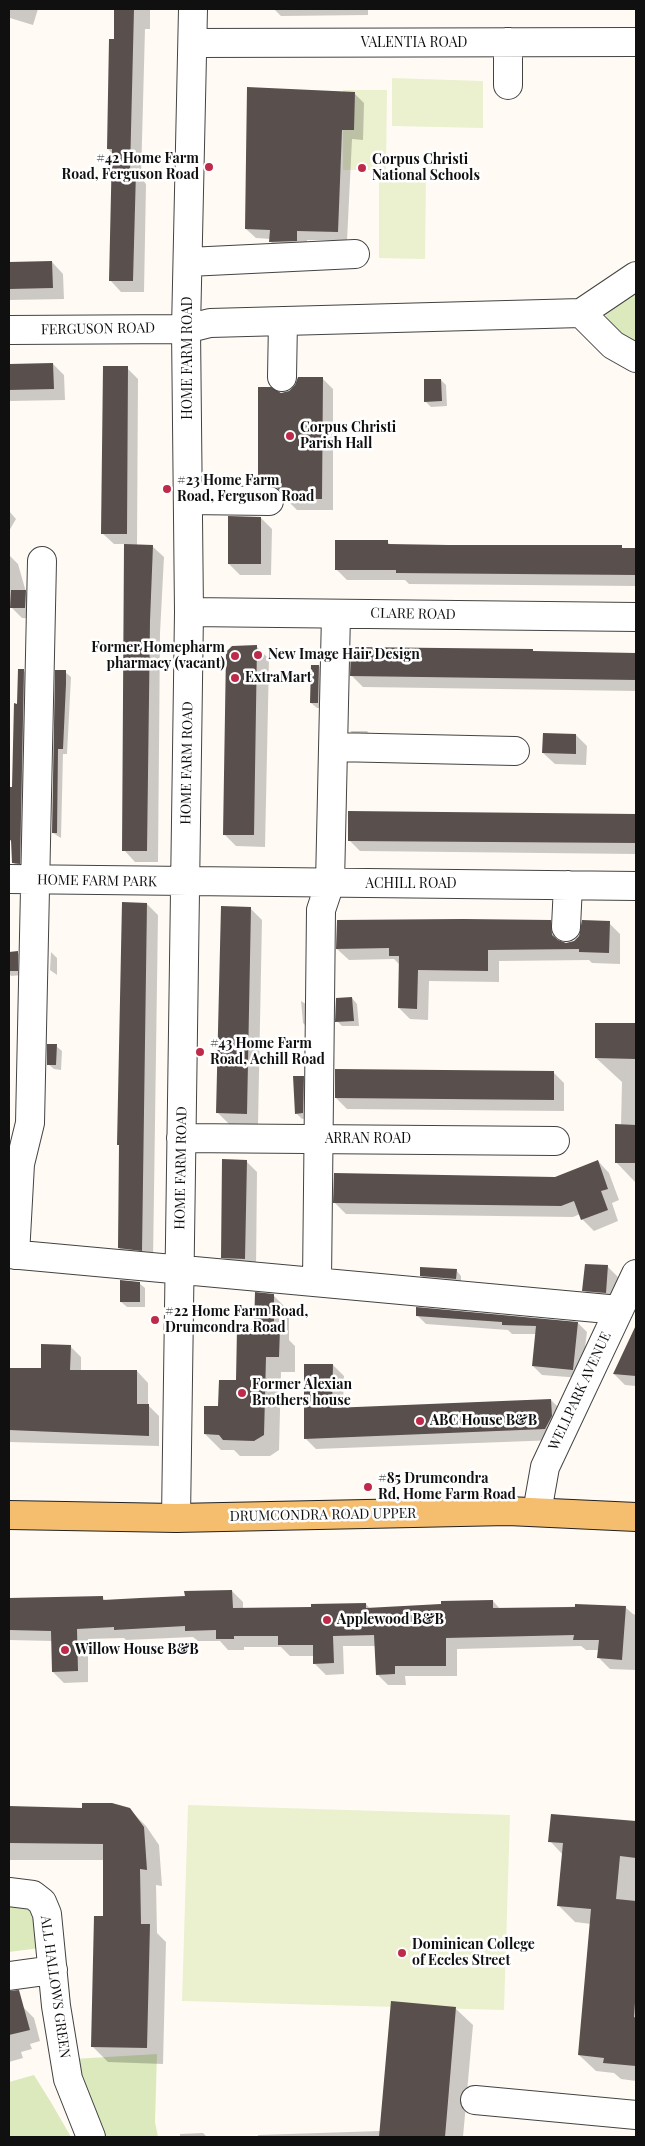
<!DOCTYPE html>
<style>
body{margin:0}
#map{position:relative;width:645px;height:2146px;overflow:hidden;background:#fffbf4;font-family:"Playfair Display",serif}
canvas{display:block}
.frame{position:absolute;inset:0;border:10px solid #101010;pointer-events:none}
</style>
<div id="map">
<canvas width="645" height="2146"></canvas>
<div class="frame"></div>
</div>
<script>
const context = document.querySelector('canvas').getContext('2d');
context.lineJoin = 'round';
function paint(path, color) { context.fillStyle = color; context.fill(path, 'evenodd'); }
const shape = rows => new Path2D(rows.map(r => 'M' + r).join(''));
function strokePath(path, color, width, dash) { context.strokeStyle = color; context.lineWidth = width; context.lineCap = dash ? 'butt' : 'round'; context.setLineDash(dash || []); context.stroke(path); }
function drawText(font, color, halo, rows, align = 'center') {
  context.font = font + ' "Playfair Display",serif'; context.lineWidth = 5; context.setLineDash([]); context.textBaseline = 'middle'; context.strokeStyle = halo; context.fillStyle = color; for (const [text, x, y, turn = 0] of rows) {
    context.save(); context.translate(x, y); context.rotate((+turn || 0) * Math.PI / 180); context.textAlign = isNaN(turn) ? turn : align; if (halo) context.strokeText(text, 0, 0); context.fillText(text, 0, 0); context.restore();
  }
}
const green = shape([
 [636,295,636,349,618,341,603,310,618,298],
 [9,1903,17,1903,36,1912,40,1948,9,1952],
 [157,2054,155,2122,158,2137,104,2137,74,2059],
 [34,2075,52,2104,71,2137,9,2137,9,2082]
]);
const pitch = shape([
 [392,78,483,81,483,128,392,126],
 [343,90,387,90,386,170,343,170],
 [379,177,426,177,425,259,379,258],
 [188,1805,510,1815,504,2010,182,2001]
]);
const shadow = shape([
 [9,9,38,9,33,25,10,18],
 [116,9,150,9,150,29,145,29,141,178,146,184,144,292,121,292,110,280,113,154,108,149],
 [274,9,368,9,368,15,281,16],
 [355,94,364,103,363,140,352,139,347,241,307,240,306,250,280,252,271,242,271,239,256,238,246,229],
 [52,262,63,274,64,299,9,300,9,263],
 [53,364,64,375,65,400,9,401,9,365],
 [127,368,138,379,137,546,152,546,164,557,160,633,158,862,135,862,124,850,125,544,114,544,102,533],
 [322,378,333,389,333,510,297,510,285,498,270,496,259,485],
 [441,380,446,385,447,406,431,407,425,401],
 [9,511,16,519,9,531],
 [261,518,272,529,271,575,240,575,229,564],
 [387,542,391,545,621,547,624,549,636,549,636,586,409,584,405,580,347,580,336,569],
 [9,555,18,564,26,592,36,603,36,619,22,618,11,607,12,604,9,604],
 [257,647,269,659,265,847,236,846,224,834,232,648],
 [534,652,636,654,636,691,363,687,352,676],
 [319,666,324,672,323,708,317,708,311,703],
 [24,671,29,676,25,868,19,868,14,863,13,843,9,840,18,705],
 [57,671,65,672,71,677,67,754,63,754,61,838,53,833],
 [350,731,367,731,372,736,356,737],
 [576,735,587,746,586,765,555,764,543,753],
 [349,813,636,816,636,854,360,851,349,840],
 [147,904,158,915,153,1261,130,1259,119,1248],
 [251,909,262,920,258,1125,229,1124,218,1113],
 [550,921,561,933,563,943,566,944,574,942,609,923,620,934,620,964,592,963,589,960,499,961,499,982,429,981,428,1020,410,1019,399,1008,400,965,394,959,349,960,337,949],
 [51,952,57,958,57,975,50,970],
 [9,953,18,953,23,958,23,975,11,976,9,973],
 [352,998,357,1004,359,1026,342,1026,337,1021],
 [301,1001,309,1006,308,1028,303,1023],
 [597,1024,636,1025,636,1183,616,1162,621,1126,622,1082,596,1058],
 [56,1046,62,1051,61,1070,54,1069,48,1064],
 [553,1072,564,1083,564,1111,347,1109,336,1098],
 [303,1077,308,1082,308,1118,302,1119,296,1113],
 [246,1161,257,1172,256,1270,233,1268,222,1257],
 [598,1161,609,1173,619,1200,612,1203,618,1221,594,1231,583,1220,580,1214,573,1217,346,1214,335,1203,555,1178],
 [607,1266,618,1277,617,1304,595,1302,584,1290],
 [456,1270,461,1276,461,1284,426,1281,421,1276],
 [139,1283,145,1288,145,1307,127,1307,121,1302],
 [273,1295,289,1311,289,1340,295,1346,295,1372,281,1372,279,1450,270,1456,240,1456,234,1450,221,1450,205,1434,237,1382],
 [417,1315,578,1323,587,1332,581,1378,542,1375,533,1366,537,1334,512,1334,508,1330,426,1324],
 [636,1329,636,1386,625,1385,614,1374],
 [70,1346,81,1357,81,1372,137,1371,148,1383,148,1405,159,1416,159,1446,9,1442,9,1368,42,1369],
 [333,1365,344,1376,343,1409,551,1400,562,1411,557,1440,316,1449,305,1438],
 [232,1591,243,1602,243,1609,313,1608,366,1604,370,1609,493,1601,500,1609,596,1606,626,1608,633,1614,636,1615,636,1670,610,1669,599,1658,599,1650,586,1650,581,1646,457,1649,457,1676,405,1676,406,1685,388,1685,377,1674,375,1646,343,1646,344,1674,326,1675,315,1664,314,1656,290,1656,281,1647,244,1647,244,1650,228,1650,220,1641,198,1641,193,1637,126,1640,124,1638,88,1639,88,1682,64,1683,53,1672,53,1641,9,1640,9,1599,103,1598,106,1601,186,1598],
 [9,1809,129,1809,146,1826,159,1845,162,1886,156,1885,157,1933,166,1942,163,2064,108,2062,92,2046,104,1917,104,1860,9,1860],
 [552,1815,636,1823,636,2081,621,2079,614,2073,596,2071,579,2055,591,1924,575,1922,559,1906,563,1855,550,1841],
 [23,2007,34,2018,40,2041,30,2044,32,2049,21,2052,23,2058,9,2062,9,2011],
 [456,2009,473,2025,463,2137,258,2137,258,2135,380,2131],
 [203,2133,207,2137,180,2137,180,2134]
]);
const building = shape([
 [114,9,134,9,130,171,136,171,133,281,109,281,112,149,107,149,109,39,114,39],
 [247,87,355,92,354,130,342,130,338,232,297,231,297,241,269,242,270,230,245,229],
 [52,261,53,288,9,289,9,262],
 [53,363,54,389,9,390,9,364],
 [103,366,128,366,127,534,101,534],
 [298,377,323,377,322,499,284,499,282,493,277,487,258,485,258,387,271,387,281,393,289,391,295,385],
 [424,379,441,379,442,401,424,402],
 [228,516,261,517,261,564,228,564],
 [335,540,388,540,388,544,449,545,622,545,622,548,636,548,636,575,396,573,396,570,335,570],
 [124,544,153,545,150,621,147,851,122,851],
 [11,590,26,590,25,608,10,608],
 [257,645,254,835,223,835,226,652,232,646],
 [351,647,533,649,533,651,636,653,636,680,350,676],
 [311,665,319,665,318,703,310,703],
 [18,669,24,669,20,864,12,863,11,840,9,840,9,787,12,787,14,703,17,704],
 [55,670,66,670,66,684,63,749,58,749,57,833,52,833],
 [543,733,576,734,576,754,542,753],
 [348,811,636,814,636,843,348,841],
 [122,902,147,903,142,1251,118,1248,119,1145,117,1145],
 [221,906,251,907,247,1114,216,1113],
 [463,919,551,920,552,935,558,940,566,943,574,941,579,936,582,920,610,921,609,953,579,952,579,949,488,950,488,971,418,970,417,1009,398,1008,399,956,389,956,389,948,336,949,337,920],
 [18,951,18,971,9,971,9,952],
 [352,997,354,1021,335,1022,336,998],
 [595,1023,636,1023,636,1059,595,1058],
 [47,1044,57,1044,56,1065,47,1065],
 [335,1069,554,1071,554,1100,335,1098],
 [293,1076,304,1076,303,1113,295,1114],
 [615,1124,636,1125,636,1163,615,1163],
 [222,1159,247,1160,245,1259,221,1258],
 [598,1160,608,1189,601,1191,608,1210,581,1220,574,1201,561,1206,333,1203,334,1173,555,1177],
 [585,1264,608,1265,606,1293,582,1291],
 [420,1267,457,1269,456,1279,420,1276],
 [120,1280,140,1282,140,1302,120,1302],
 [255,1292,274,1294,274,1329,280,1329,279,1357,266,1357,264,1435,254,1441,223,1440,219,1435,204,1434,204,1406,218,1406,219,1380,236,1380,237,1328,254,1329],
 [416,1307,578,1322,573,1370,532,1366,536,1326,502,1325,502,1322,416,1316],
 [636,1325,636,1376,613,1374],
 [41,1344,71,1345,70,1370,137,1370,137,1404,149,1404,149,1436,9,1430,9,1368,41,1368],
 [304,1364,333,1364,332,1408,551,1399,552,1416,545,1429,304,1439],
 [232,1590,233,1608,311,1607,311,1604,366,1603,366,1608,441,1604,441,1601,493,1600,493,1608,575,1607,575,1604,626,1606,622,1660,597,1658,599,1640,573,1640,574,1635,446,1638,446,1666,395,1666,395,1674,376,1675,374,1635,333,1636,334,1663,313,1664,313,1645,278,1645,278,1636,234,1636,234,1639,216,1639,216,1630,185,1631,185,1626,114,1630,114,1627,77,1629,78,1671,52,1672,51,1631,9,1630,9,1598,103,1596,103,1600,140,1598,185,1596,184,1591],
 [82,1803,112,1803,130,1808,144,1827,147,1870,140,1869,141,1924,150,1924,147,2048,91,2047,94,1916,103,1916,103,1844,9,1843,9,1806,82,1808],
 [551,1814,636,1821,636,1858,620,1856,616,1899,636,1901,636,1989,634,2017,636,2018,636,2066,603,2063,604,2058,578,2055,591,1909,557,1906,563,1843,548,1842],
 [19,1990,30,2030,9,2035,9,1991],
 [391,2001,456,2007,445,2137,379,2137]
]);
const minor = shape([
 [193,43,636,42],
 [508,85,508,42],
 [188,262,355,254],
 [581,313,613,345,636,358],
 [9,330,186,329,210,323,581,313,636,276],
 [282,377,283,321],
 [188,500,269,501],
 [189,612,636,617],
 [334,747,515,751],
 [9,879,636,886],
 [566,927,568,885],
 [181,1138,555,1141],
 [9,1254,619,1310],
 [15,1255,20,1164,30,1123,42,561],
 [317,1281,321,910,330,883,336,614],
 [537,1512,545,1467,636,1274],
 [176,1518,189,612,186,329,193,9],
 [9,1892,33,1895,42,1902,47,1914,56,2006,68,2079,91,2137],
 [9,1976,53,1970],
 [475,2100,636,2115]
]);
const major = shape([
 [9,1515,176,1518,508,1511,636,1517]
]);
const markers = [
 [209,167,5,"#be2b4a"],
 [362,168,5,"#be2b4a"],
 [290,436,5,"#be2b4a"],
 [167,489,5,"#be2b4a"],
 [258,655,5,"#be2b4a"],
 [235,656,5,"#be2b4a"],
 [235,678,5,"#be2b4a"],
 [200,1052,5,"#be2b4a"],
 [155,1320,5,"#be2b4a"],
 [242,1393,5,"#be2b4a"],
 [420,1421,5,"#be2b4a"],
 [368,1487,5,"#be2b4a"],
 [327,1620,5,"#be2b4a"],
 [65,1650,5,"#be2b4a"],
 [402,1953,5,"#be2b4a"]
];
const streetNames = [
 ["VALENTIA ROAD",414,43],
 ["FERGUSON ROAD",98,329,-1],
 ["HOME FARM ROAD",188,358,-90],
 ["CLARE ROAD",413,614,1],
 ["HOME FARM ROAD",187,763,-89],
 ["HOME FARM PARK",97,881,1],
 ["ACHILL ROAD",411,884],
 ["ARRAN ROAD",368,1139],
 ["HOME FARM ROAD",181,1168,-89],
 ["WELLPARK AVENUE",580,1391,-65],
 ["DRUMCONDRA ROAD UPPER",323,1515,-1],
 ["ALL HALLOWS GREEN",55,1987,82]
];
const poiNames = [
 ["#42 Home Farm",199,159,"right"],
 ["Road, Ferguson Road",199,175,"right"],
 ["Corpus Christi",372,160],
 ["National Schools",372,176],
 ["Corpus Christi",300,428],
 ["Parish Hall",300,444],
 ["#23 Home Farm",177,481],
 ["Road, Ferguson Road",177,497],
 ["Former Homepharm",225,648,"right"],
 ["pharmacy (vacant)",225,664,"right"],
 ["New Image Hair Design",268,655],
 ["ExtraMart",245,678],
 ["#43 Home Farm",210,1044],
 ["Road, Achill Road",210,1060],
 ["#22 Home Farm Road,",165,1312],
 ["Drumcondra Road",165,1328],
 ["Former Alexian",252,1385],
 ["Brothers house",252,1401],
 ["ABC House B&B",430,1421],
 ["#85 Drumcondra",378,1479],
 ["Rd, Home Farm Road",378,1495],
 ["Applewood B&B",337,1620],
 ["Willow House B&B",75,1650],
 ["Dominican College",412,1945],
 ["of Eccles Street",412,1961]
];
paint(green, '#dbe9bd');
paint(pitch, '#ebf1cf');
paint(shadow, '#0003');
paint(building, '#594f4d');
strokePath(minor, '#434343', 30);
strokePath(major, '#212121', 30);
strokePath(minor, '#fff', 28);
strokePath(major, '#f5bd6e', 28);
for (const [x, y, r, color] of markers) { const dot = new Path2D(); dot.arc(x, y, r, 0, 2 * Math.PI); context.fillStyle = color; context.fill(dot); strokePath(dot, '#fff', 2); }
drawText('14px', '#101010', '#fff', streetNames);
drawText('bold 14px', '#101010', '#fff', poiNames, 'left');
</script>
